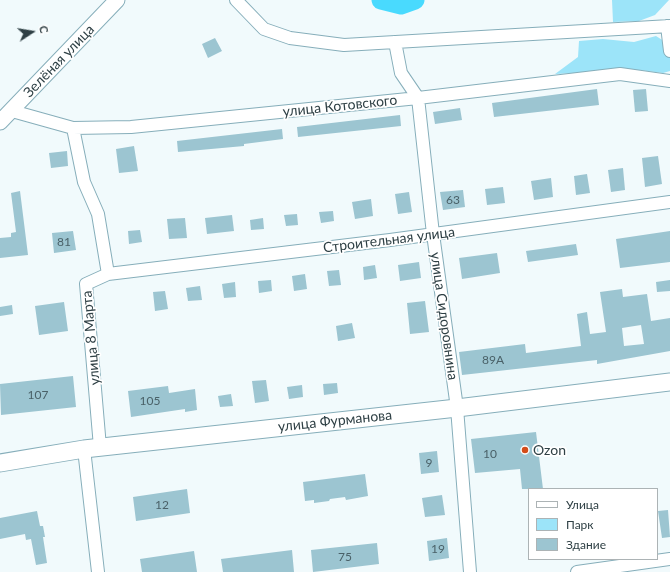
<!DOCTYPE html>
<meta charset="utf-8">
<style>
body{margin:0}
#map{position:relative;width:670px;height:572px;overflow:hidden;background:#f1fafc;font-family:Lato,sans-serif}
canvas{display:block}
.legend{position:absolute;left:528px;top:488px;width:130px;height:72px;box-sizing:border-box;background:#fff;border:1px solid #acb3b5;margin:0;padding:5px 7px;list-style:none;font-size:12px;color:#2f4045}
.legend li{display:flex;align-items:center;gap:8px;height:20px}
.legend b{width:20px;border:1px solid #acb3b5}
.north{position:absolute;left:12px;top:12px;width:40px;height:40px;-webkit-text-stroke:3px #fff;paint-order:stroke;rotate:78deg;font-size:11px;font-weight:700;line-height:16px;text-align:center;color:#2f4045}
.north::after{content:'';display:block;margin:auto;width:14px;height:18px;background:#2f4045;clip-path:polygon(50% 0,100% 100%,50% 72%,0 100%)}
</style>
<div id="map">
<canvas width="670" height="572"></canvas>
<ul class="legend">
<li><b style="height:5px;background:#fff"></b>Улица</li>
<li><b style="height:11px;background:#9ce4f9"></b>Парк</li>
<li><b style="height:11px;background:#9cc5d1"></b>Здание</li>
</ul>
<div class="north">С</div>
</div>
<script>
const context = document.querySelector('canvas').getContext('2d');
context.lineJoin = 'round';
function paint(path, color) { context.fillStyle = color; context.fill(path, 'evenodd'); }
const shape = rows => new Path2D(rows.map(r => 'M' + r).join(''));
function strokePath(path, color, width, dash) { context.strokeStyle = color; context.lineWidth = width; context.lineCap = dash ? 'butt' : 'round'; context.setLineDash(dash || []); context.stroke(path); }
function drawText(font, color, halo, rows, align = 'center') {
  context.font = font + ' Lato,sans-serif'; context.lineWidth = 3.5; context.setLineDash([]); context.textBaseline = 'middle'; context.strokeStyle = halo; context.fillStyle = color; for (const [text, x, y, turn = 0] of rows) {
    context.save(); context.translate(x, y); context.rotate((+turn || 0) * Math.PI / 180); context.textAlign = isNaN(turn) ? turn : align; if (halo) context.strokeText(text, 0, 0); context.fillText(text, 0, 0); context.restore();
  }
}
const green = shape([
 [612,0,669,0,655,15,639,21,613,22],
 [656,36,670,45,670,71,663,73,639,70,555,74,578,57,579,41,603,39,634,42]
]);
const river = shape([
 [381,0,401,5,415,0]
]);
const building = shape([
 [215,38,222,51,208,58,202,44],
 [597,89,599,105,494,117,492,103],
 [646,89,648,111,635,112,633,90],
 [460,108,462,120,435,124,433,112],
 [400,115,401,126,298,137,297,127],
 [282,129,283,139,244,144,244,146,178,152,177,141],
 [134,146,138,171,119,173,116,149],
 [67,151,68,166,51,168,49,153],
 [658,156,662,184,645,187,642,158],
 [623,168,625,190,611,192,608,170],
 [587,174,590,193,576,195,574,176],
 [551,178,553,197,534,200,531,181],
 [503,187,505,203,487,205,485,189],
 [463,190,465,207,443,210,440,192],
 [20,191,28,255,0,258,0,238,11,237,11,233,16,232,11,193],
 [409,192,412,212,398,214,395,194],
 [371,199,373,216,355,219,352,202],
 [333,211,334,221,321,223,319,212],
 [297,214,298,225,286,226,284,215],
 [232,215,234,231,207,234,205,218],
 [185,218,187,238,169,239,167,219],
 [263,218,264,229,251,230,250,220],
 [140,230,142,242,129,244,128,231],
 [73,231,76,250,54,253,52,233],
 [670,231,670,262,620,268,616,239],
 [576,244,578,255,528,262,526,251],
 [497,253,500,273,462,279,459,258],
 [419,262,421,278,400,281,398,265],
 [375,265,377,278,364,280,363,267],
 [339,270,341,285,329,286,327,271],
 [305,274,307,289,294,291,292,276],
 [271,280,272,291,259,293,258,281],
 [670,280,670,291,657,292,656,282],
 [235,282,236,297,224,298,222,284],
 [200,286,202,300,188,301,186,288],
 [622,289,623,297,647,294,651,321,670,318,670,351,597,364,597,360,462,375,459,352,525,344,526,353,581,346,577,314,587,312,590,334,606,332,600,292],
 [641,325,644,344,624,346,622,328],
 [165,291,168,309,155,311,153,292],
 [425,301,429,332,410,334,407,303],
 [64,302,68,331,39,335,35,306],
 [12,305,13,314,0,316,0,307],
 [352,323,355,338,338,341,336,326],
 [73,376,76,407,1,415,0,384],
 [266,380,269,401,255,403,252,381],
 [337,383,338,393,324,395,323,384],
 [302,385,303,397,289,399,287,387],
 [168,386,169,393,195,389,197,410,185,412,185,409,131,417,128,391],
 [231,394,233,406,220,407,218,396],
 [536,432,543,489,522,489,520,469,475,473,471,439],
 [437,451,439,472,421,474,419,453],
 [365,474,368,496,346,500,345,497,330,499,329,501,314,503,314,500,305,501,303,482],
 [187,489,190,513,136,521,133,497],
 [442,495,445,515,425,517,422,498],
 [668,510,670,537,662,538,658,511],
 [37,511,40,526,43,526,45,537,43,537,47,563,36,565,31,539,26,540,25,534,0,539,0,518],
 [447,538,449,558,429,561,427,541],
 [377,543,379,564,313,572,311,550],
 [292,550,294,572,223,572,221,559],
 [194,551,197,572,142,572,140,559]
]);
const minor = shape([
 [236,0,264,29,290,38,344,45,670,26],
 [667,26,670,51],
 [395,42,401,73,418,98,433,234,457,408,470,572],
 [12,111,73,128,131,127,418,98,620,74,670,81],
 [73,128,84,182,98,214,108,274],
 [100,447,86,284,108,274,390,240,670,202],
 [84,449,98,572],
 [577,572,670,559]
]);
const tertiary = shape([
 [0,122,117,0]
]);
const secondary = shape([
 [0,463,84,449,457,408,670,382]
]);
const markers = [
 [525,450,4,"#d34c19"]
];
const numberNames = [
 ["63",453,200],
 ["81",64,242],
 ["89А",493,360],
 ["107",38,395],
 ["105",150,401],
 ["10",490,454],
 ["9",429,463],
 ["12",162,505],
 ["19",438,549],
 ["75",345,557]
];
const streetNames = [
 ["Зелёная улица",59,61,-46],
 ["улица Котовского",340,106,-6],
 ["Строительная улица",389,240,-7],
 ["улица Сидоровнина",444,316,82],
 ["улица 8 Марта",91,338,-95],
 ["улица Фурманова",335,421,-6]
];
const poiNames = [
 ["Ozon",533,450]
];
paint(green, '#9ce4f9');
strokePath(river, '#49dafe', 19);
paint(building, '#9cc5d1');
strokePath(minor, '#86aeba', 14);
strokePath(tertiary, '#86aeba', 17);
strokePath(secondary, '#86aeba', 19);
strokePath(minor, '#fff', 12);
strokePath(tertiary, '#fff', 15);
strokePath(secondary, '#fff', 17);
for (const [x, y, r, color] of markers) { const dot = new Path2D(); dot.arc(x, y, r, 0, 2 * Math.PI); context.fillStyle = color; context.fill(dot); strokePath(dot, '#fff', 1.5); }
drawText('12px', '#4a6168', null, numberNames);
drawText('14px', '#2f4045', '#fff', streetNames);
drawText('14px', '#2f4045', '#fff', poiNames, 'left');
</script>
